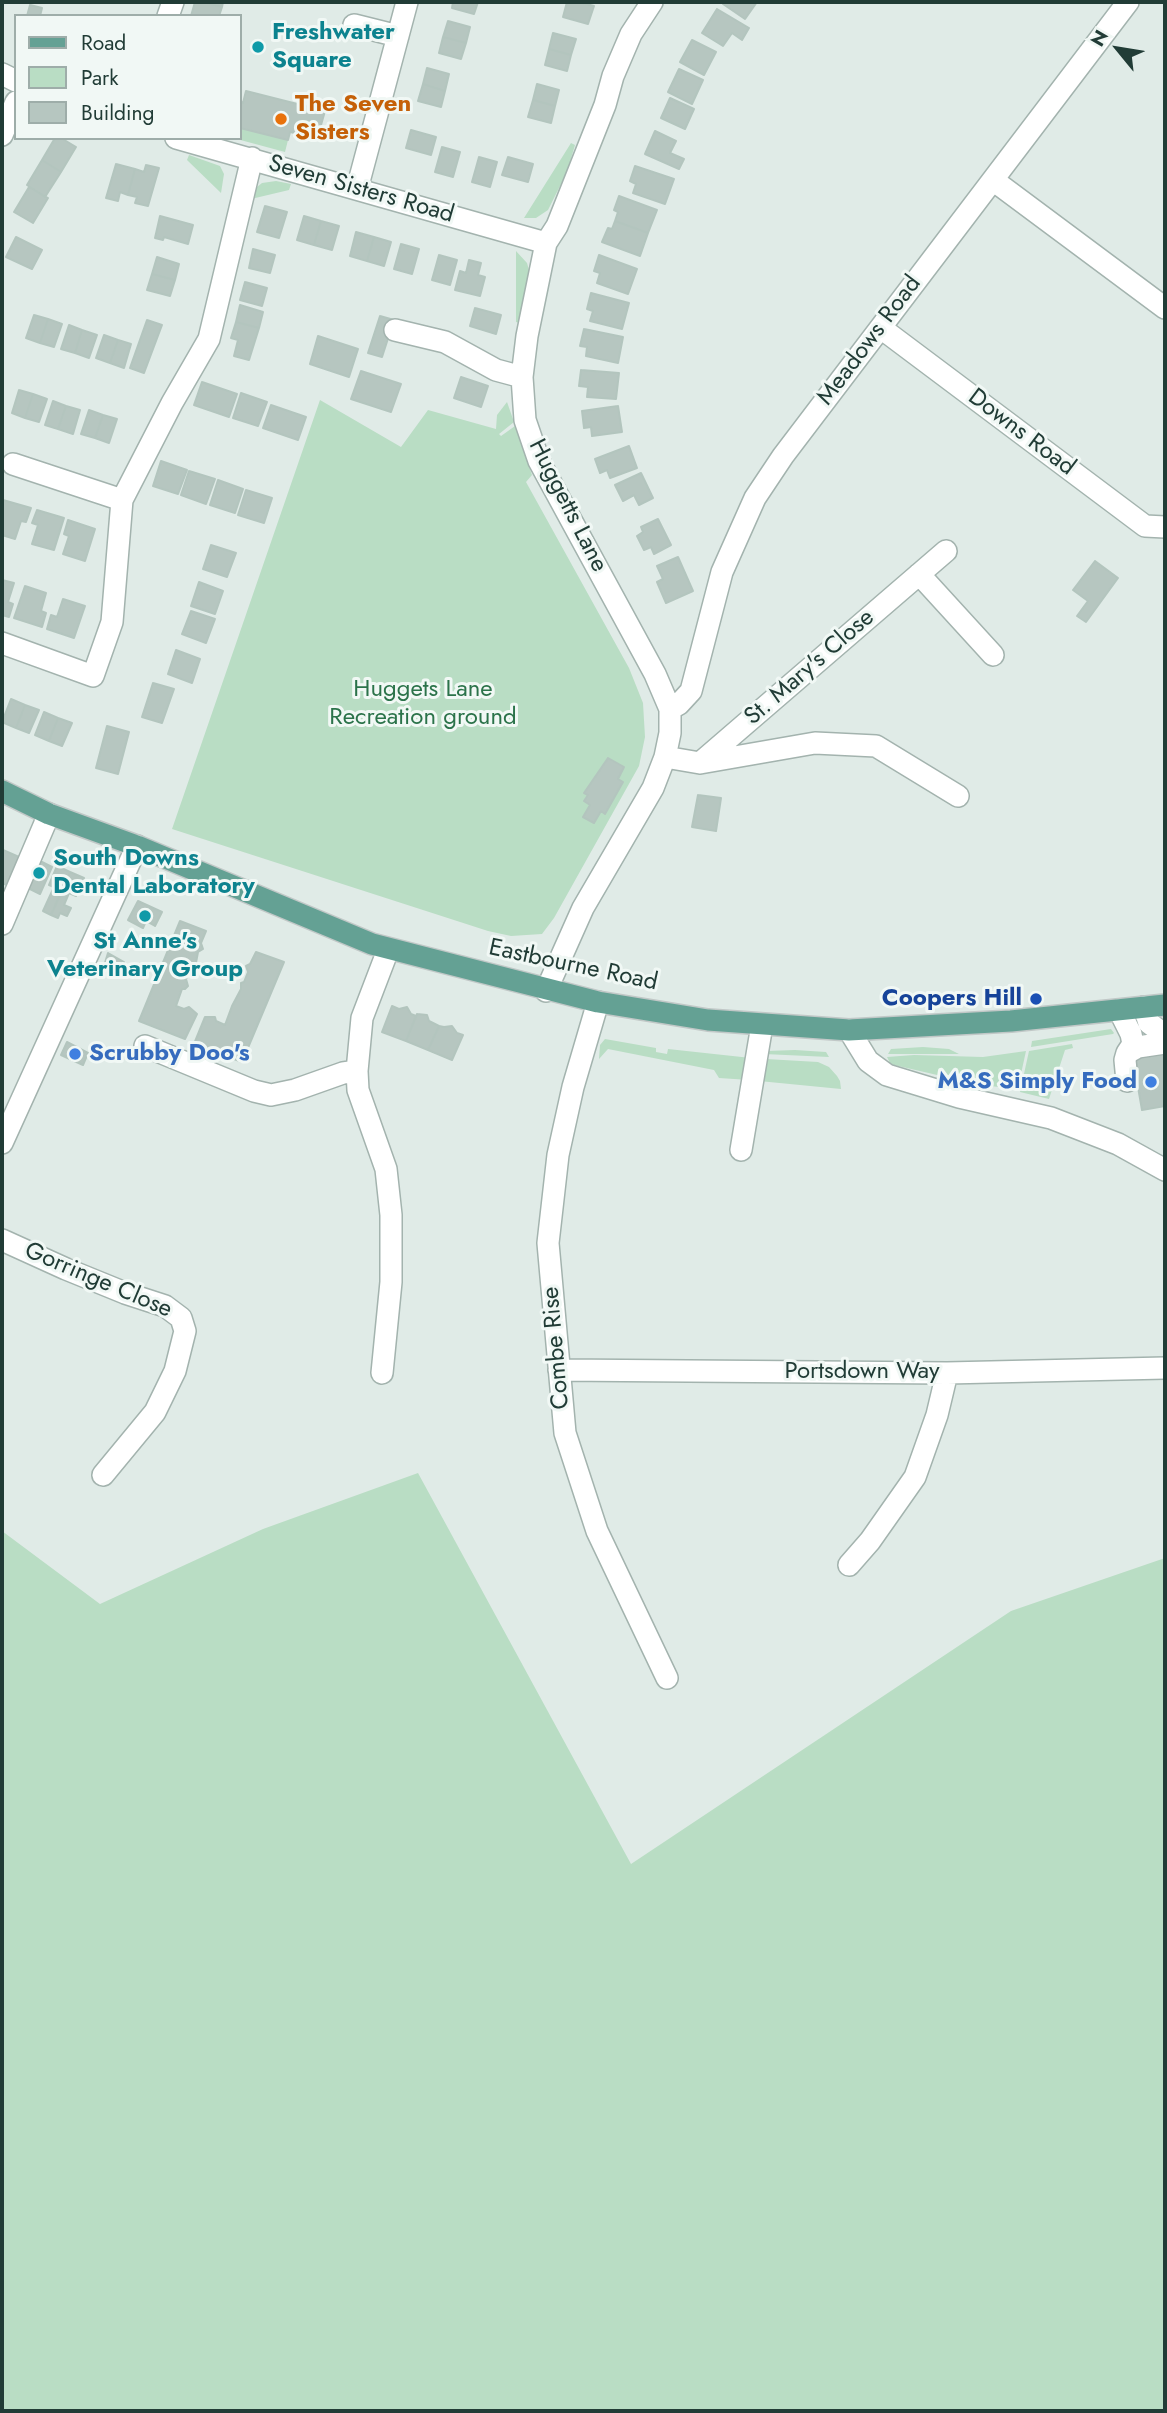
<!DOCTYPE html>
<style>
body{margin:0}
#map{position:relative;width:1167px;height:2413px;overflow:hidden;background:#e0ebe7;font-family:Jost,sans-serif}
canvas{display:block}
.frame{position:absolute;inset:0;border:4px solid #213c36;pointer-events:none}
.legend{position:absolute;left:14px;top:14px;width:228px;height:126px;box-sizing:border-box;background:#f1f8f5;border:2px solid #9eada9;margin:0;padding:9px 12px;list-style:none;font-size:21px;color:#213c36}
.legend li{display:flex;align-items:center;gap:14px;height:35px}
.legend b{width:35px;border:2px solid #9eada9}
.north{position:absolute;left:1083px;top:14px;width:70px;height:70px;-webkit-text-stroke:5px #f1f8f5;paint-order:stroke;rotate:300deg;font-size:19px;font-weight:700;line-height:28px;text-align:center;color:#213c36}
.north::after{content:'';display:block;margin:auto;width:24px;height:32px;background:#213c36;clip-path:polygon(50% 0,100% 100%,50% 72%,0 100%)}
</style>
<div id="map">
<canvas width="1167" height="2413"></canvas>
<div class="frame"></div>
<ul class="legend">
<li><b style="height:9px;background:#64a194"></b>Road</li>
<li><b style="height:19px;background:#b9ddc4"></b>Park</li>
<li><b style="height:19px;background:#b6c6c0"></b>Building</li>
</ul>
<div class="north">N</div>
</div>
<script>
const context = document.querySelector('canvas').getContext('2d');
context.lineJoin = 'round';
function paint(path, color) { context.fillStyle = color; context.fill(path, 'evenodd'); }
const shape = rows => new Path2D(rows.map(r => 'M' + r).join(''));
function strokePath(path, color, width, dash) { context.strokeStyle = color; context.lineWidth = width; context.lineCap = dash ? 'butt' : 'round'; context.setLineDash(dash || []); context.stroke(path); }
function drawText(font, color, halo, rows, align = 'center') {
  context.font = font + ' Jost,sans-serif'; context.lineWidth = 6; context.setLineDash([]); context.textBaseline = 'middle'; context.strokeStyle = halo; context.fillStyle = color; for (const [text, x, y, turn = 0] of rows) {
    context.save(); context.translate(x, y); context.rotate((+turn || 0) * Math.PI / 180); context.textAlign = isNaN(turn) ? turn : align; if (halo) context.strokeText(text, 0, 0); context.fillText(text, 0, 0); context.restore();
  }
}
const green = shape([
 [240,128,288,140,285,152,233,138,240,138],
 [571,143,575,145,567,172,548,210,536,218,524,218],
 [189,155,220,166,224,174,221,193,187,160],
 [276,181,291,184,289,190,251,199,257,187,262,183],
 [516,251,527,263,529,270,520,323,516,322],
 [320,400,401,447,428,410,496,429,497,415,507,402,514,422,499,434,501,436,515,426,532,475,526,482,629,668,643,703,645,737,639,766,554,918,542,934,511,936,488,931,172,829],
 [1111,1029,1114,1033,1113,1034,1031,1047,1032,1041],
 [605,1039,656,1048,656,1052,667,1054,668,1049,751,1058,749,1080,719,1078,714,1070,608,1049,599,1059,600,1045],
 [1072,1044,1073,1048,1065,1050,1049,1099,1020,1092,1029,1051],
 [923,1047,949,1049,959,1054,888,1054,891,1049],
 [795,1050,826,1052,829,1057,764,1054,767,1051],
 [1026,1051,1019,1083,1012,1087,1006,1088,976,1084,894,1065,890,1063,887,1057,914,1055,983,1057],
 [766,1059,818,1062,829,1067,837,1076,840,1081,841,1089,759,1081],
 [418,1473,631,1864,1011,1611,1165,1558,1165,2411,2,2411,2,1531,100,1604,263,1529]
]);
const building = shape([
 [195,2,204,2,222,7,219,16,191,16,195,2],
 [204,2,223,2,222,7,204,2],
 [453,2,478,2,474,14,452,8,453,2],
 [567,2,579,2,594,6,588,24,563,17,567,2],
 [725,2,757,2,745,19,723,4,725,2],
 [30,5,42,8,40,16,27,16,30,5],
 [717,9,749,28,742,40,732,33,723,46,702,33,717,9],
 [448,21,470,27,466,43,443,37,448,21],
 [553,33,576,39,571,55,549,49,553,33],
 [443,37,466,43,461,59,439,53,443,37],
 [692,40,716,52,704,75,680,62,692,40],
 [549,49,571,55,567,71,545,65,549,49],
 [427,68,449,74,445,91,423,84,427,68],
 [679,69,703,80,692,104,668,92,679,69],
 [423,84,445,91,441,107,418,101,423,84],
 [537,84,559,90,555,106,533,100,537,84],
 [246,91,325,111,319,132,300,127,299,134,290,132,288,140,240,128,240,102,243,103,246,91],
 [670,98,694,109,685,129,661,118,670,98],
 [533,100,555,106,551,123,528,117,533,100],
 [411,130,436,137,431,155,406,148,411,130],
 [655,131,676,141,670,153,684,159,679,169,645,154,655,131],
 [55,138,61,138,76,147,61,172,42,160,55,138],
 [442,147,460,152,453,177,435,172,442,147],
 [479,157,497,162,490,187,472,182,479,157],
 [508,157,533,164,528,182,502,175,508,157],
 [42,160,61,172,45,197,27,185,42,160],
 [116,164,135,169,128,195,120,192,118,201,106,198,116,164],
 [146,165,159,168,148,206,135,203,137,197,128,195,135,169,144,172,146,165],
 [635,166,674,179,665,204,633,193,636,184,630,181,635,166],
 [29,187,48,198,33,223,14,212,29,187],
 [619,196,657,210,648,233,615,221,618,212,614,210,619,196],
 [265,206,287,212,279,238,257,232,265,206],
 [160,216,193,225,188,244,164,237,163,240,155,238,160,216],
 [304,216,321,221,314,245,297,240,304,216],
 [321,221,339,226,332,250,314,245,321,221],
 [615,221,648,233,640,256,602,242,608,228,612,229,615,221],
 [356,232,374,237,367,261,350,256,356,232],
 [16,237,42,250,32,269,6,257,16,237],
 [374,237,391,242,384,266,367,261,374,237],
 [401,244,419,249,412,274,394,269,401,244],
 [253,249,275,255,270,273,249,268,253,249],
 [439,255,457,260,450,285,432,280,439,255],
 [599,255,637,269,628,294,597,283,600,273,594,271,599,255],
 [157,257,179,264,175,280,152,274,157,257],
 [469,260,481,263,478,275,485,277,480,296,455,290,460,271,466,273,469,260],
 [152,274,175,280,170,296,147,290,152,274],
 [245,282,267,288,262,306,240,300,245,282],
 [591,293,629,303,622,329,590,321,593,311,587,309,591,293],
 [240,305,263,312,259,328,236,322,240,305],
 [475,308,501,315,496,334,470,326,475,308],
 [34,315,48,319,40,343,26,338,34,315],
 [380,316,394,320,382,357,368,353,380,316],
 [48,319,62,324,54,347,40,343,48,319],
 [147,320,162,325,144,373,130,368,147,320],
 [236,322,259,328,249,360,234,356,238,340,231,338,236,322],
 [69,325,82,330,75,353,61,349,69,325],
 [584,329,623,337,618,363,586,356,587,347,580,346,584,329],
 [82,330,97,335,89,358,75,353,82,330],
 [104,335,118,340,110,363,96,358,104,335],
 [318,336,358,349,349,377,310,364,318,336],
 [118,340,131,344,124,368,110,363,118,340],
 [581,370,619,373,616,399,587,397,588,387,579,386,581,370],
 [361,371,401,384,391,412,351,399,361,371],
 [461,377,488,386,481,407,454,398,461,377],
 [202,382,237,394,229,417,194,405,202,382],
 [19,390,33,394,25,418,12,413,19,390],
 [241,393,267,402,258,426,233,418,241,393],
 [33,394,47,399,39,422,25,418,33,394],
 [53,401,66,406,58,429,45,425,53,401],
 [271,405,306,417,298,440,263,428,271,405],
 [66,406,80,410,73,434,58,429,66,406],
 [618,406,622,432,592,436,591,427,584,428,582,411,618,406],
 [89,410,103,415,95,438,81,434,89,410],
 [103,415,117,419,109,443,95,438,103,415],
 [629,446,637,468,610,478,607,470,600,473,595,459,629,446],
 [161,461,187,470,178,494,153,486,161,461],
 [189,471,215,479,206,504,181,495,189,471],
 [641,473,653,498,639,505,634,495,623,501,615,485,641,473],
 [218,480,243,489,235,513,210,505,218,480],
 [246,490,272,498,264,523,238,515,246,490],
 [3,500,31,508,26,522,21,521,15,539,2,535,3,500],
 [37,510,64,518,54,550,32,544,38,525,32,523,37,510],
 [658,519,671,545,654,554,651,547,644,550,637,536,643,532,641,527,658,519],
 [68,520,95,529,85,561,63,554,69,536,64,534,68,520],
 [211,545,236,553,227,577,203,569,211,545],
 [678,557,693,591,666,603,657,582,663,579,657,566,678,557],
 [1095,561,1118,578,1086,622,1077,616,1088,601,1073,590,1095,561],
 [2,580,14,583,8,602,13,604,9,617,2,615,2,580],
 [199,582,223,591,215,614,191,606,199,582],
 [25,586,46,593,41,611,46,613,42,627,14,618,25,586],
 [63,599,85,606,74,638,47,629,51,615,57,617,63,599],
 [191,611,215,619,206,643,182,634,191,611],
 [176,650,200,659,192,683,168,674,176,650],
 [153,683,174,689,162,723,142,717,153,683],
 [11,699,25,705,16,728,2,722,11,699],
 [25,705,39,710,29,733,16,728,25,705],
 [44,712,58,718,49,741,35,735,44,712],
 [58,718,72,723,62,746,49,741,58,718],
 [107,726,129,732,118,774,96,768,107,726],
 [608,758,624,767,618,779,623,782,605,814,601,811,594,823,583,817,590,805,584,801,588,795,584,793,608,758],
 [698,795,721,798,716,831,692,827,698,795],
 [3,850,19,857,7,885,2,883,3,850],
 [36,859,52,867,40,894,28,888,36,859],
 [57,866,70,872,51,915,43,911,54,887,49,885,57,866],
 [70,872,84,878,76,896,69,893,64,905,71,908,67,916,60,913,58,918,51,915,70,872],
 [138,901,162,912,155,926,146,921,143,928,128,920,138,901],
 [180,921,206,931,201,943,203,949,198,952,195,968,190,970,186,979,188,986,185,989,182,989,176,1006,184,1009,189,1007,197,1014,185,1039,139,1021,180,921],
 [256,952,284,962,242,1062,194,1044,205,1017,215,1017,216,1021,225,1025,232,1006,241,989,241,983,244,982,248,972,246,966,250,964,256,952],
 [108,953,124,962,117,976,103,969,108,953],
 [392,1006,399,1009,407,1007,411,1014,416,1016,406,1041,382,1032,392,1006],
 [417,1014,427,1015,429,1021,439,1026,428,1050,406,1041,417,1014],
 [439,1026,444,1027,452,1026,457,1033,463,1035,452,1060,428,1050,439,1026],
 [67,1042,88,1053,83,1065,61,1055,67,1042],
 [1165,1052,1165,1106,1142,1110,1133,1058,1165,1052]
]);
const minor = shape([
 [168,16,173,2],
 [354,25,398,36],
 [2,74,16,81],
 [2,135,16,102],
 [176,138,546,243],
 [993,180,1165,308],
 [357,189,407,2],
 [881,328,1145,526,1165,527],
 [395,330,445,342,496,370,522,377],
 [13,464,122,500],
 [919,574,993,655],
 [2,643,93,676,112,622,122,500,172,403,209,339,252,158],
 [670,709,679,704,691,691,722,572,755,498,783,456,1128,2],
 [665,757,700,763,946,551],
 [700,763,815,743,876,746,958,796],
 [2,924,49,814],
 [546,991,583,908,653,788,665,757,670,733,670,709,655,674,539,461,525,420,522,377,527,336,546,243,557,226,605,105,613,76,631,34,652,2],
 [598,1002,573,1087,558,1155,548,1243,565,1433,597,1531,667,1678],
 [1144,1007,1149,1023,1165,1035],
 [1119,1010,1131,1034,1133,1044,1127,1053],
 [849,1030,868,1061,887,1075,959,1097,1051,1118,1118,1144,1165,1170],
 [145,1046,254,1091,271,1095,295,1090,343,1073,357,1071],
 [1127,1081,1125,1060,1127,1053,1138,1047,1165,1043],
 [2,1143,137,846],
 [741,1150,762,1025],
 [2,1240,66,1269,125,1293,165,1306,181,1318,185,1331,175,1371,155,1412,103,1475],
 [559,1370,947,1373,1165,1368],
 [382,1373,391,1282,391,1215,386,1169,358,1090,357,1071,362,1018,388,950],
 [849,1565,870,1541,915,1477,937,1415,947,1373]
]);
const major = shape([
 [2,791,49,814,137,846,372,944,598,1002,708,1020,849,1030,1011,1021,1165,1005]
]);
const markers = [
 [258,47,7,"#0f9aa8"],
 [281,119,7,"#e8710a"],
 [39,873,7,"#0f9aa8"],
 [145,916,7,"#0f9aa8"],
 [1036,999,7,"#1a4fb4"],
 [75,1054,7,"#3f7fe0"],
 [1151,1082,7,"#3f7fe0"]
];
const cultureNames = [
 ["Freshwater",272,33],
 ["Square",272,61],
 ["South Downs",53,859],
 ["Dental Laboratory",53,887],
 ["St Anne's",145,942,"center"],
 ["Veterinary Group",145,970,"center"]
];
const foodNames = [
 ["The Seven",295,105],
 ["Sisters",295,133]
];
const streetNames = [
 ["Seven Sisters Road",361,190,16],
 ["Meadows Road",870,341,-53],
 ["Downs Road",1021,433,37],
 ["Huggetts Lane",567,506,63],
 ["St. Mary's Close",810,668,-41],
 ["Eastbourne Road",573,966,12],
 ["Gorringe Close",98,1281,23],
 ["Combe Rise",557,1348,-95],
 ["Portsdown Way",862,1372]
];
const parkNames = [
 ["Huggets Lane",423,690],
 ["Recreation ground",423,718]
];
const transitNames = [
 ["Coopers Hill",1022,999]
];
const shopNames = [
 ["Scrubby Doo's",89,1054],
 ["M&S Simply Food",1137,1082,"right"]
];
paint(green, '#b9ddc4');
paint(building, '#b6c6c0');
strokePath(building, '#b3c5be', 2);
strokePath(minor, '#a3b3ae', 24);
strokePath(major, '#c1c8c7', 24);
strokePath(minor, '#fff', 21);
strokePath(major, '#64a194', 21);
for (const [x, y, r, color] of markers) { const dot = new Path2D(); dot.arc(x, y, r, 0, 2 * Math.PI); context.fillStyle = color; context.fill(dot); strokePath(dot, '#f1f8f5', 2.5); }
drawText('bold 24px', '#0d838f', '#f1f8f5', cultureNames, 'left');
drawText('bold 24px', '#c56008', '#f1f8f5', foodNames, 'left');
drawText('24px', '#213c36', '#f1f8f5', streetNames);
drawText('24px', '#2b734a', '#f1f8f5', parkNames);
drawText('bold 24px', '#164399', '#f1f8f5', transitNames, 'right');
drawText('bold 24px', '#366cbe', '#f1f8f5', shopNames, 'left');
</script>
